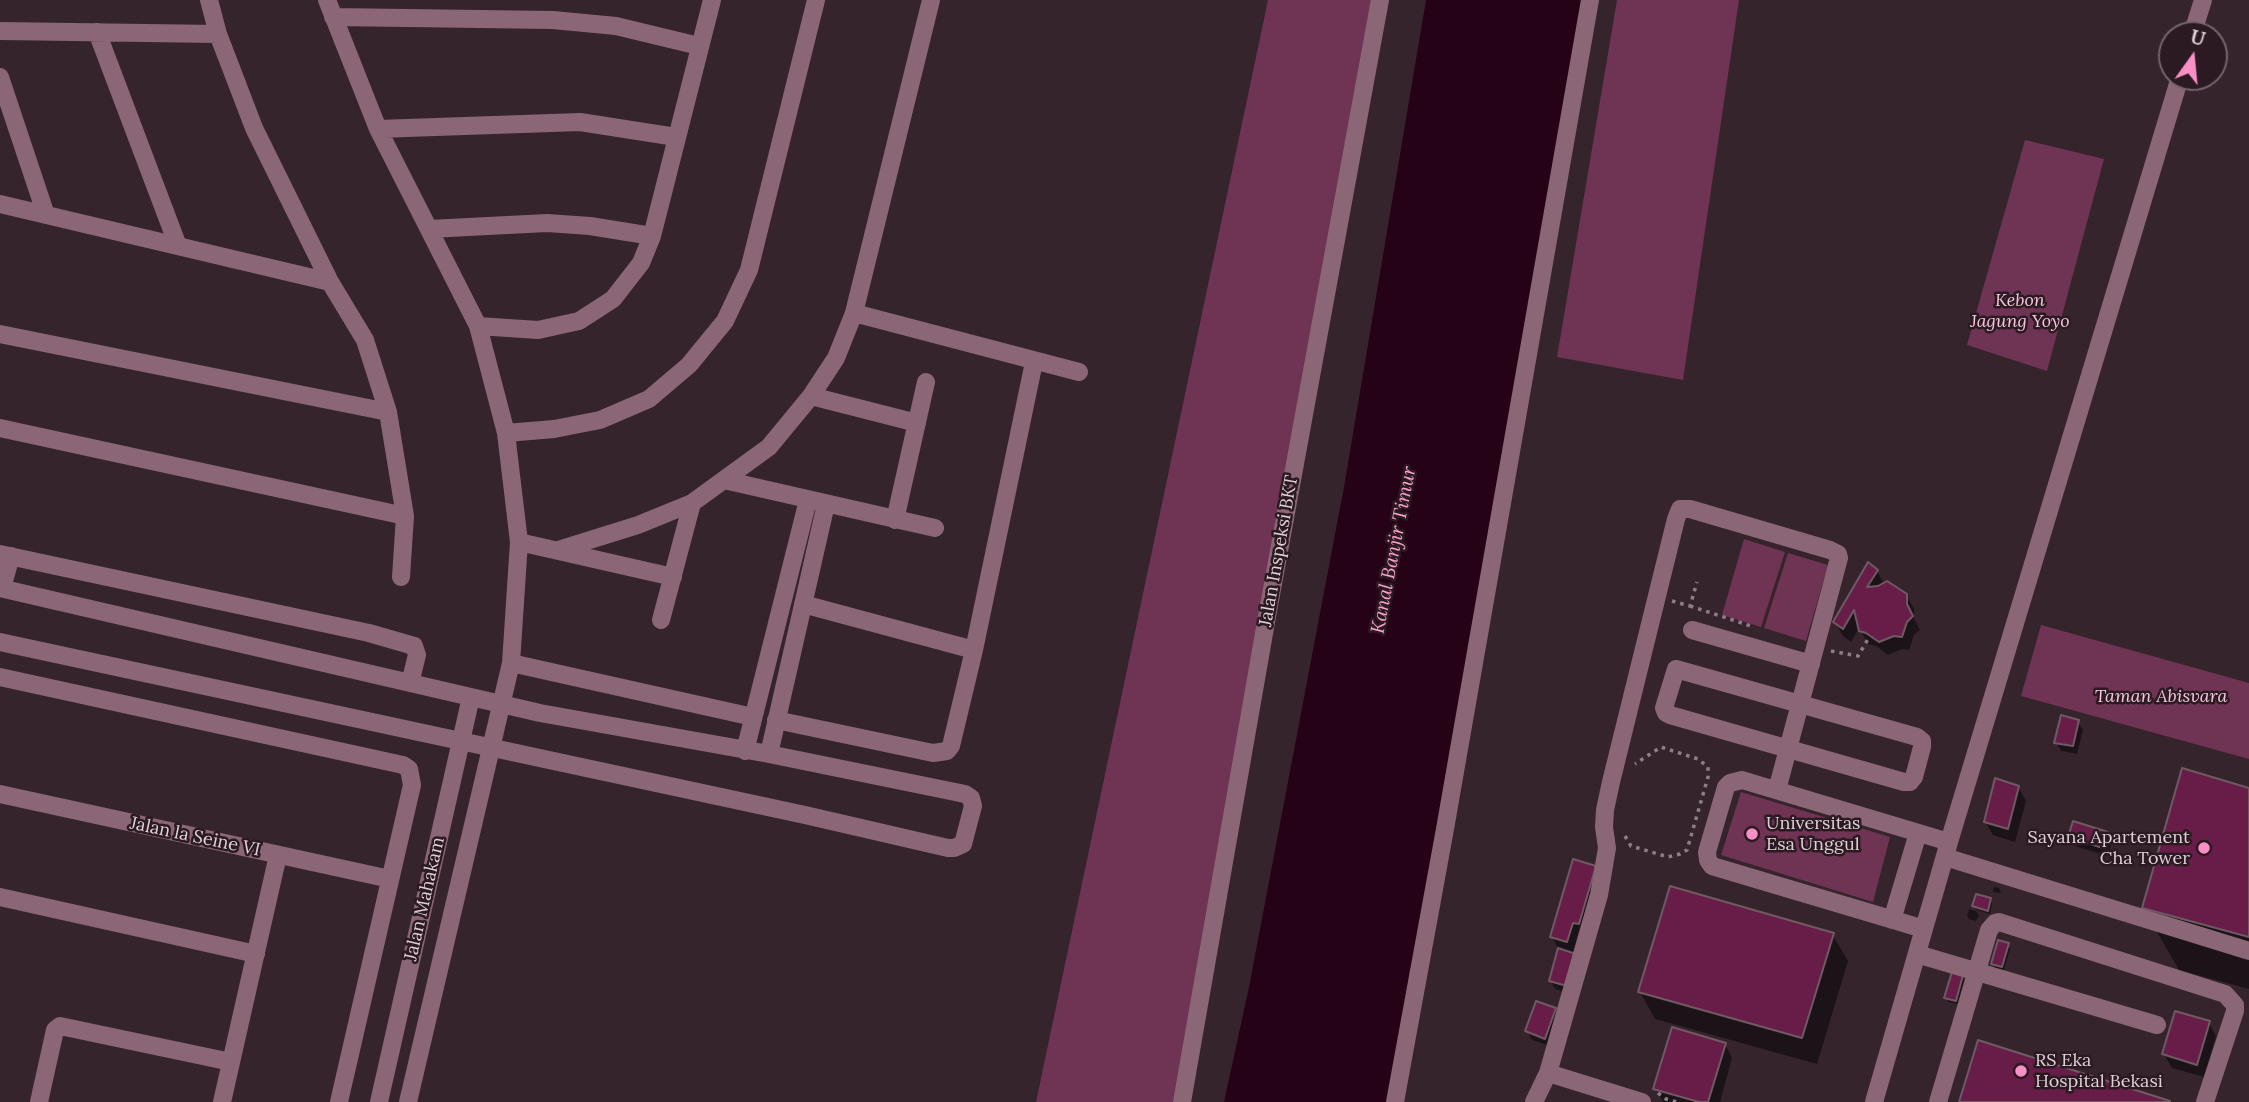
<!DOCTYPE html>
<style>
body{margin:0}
#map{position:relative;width:2249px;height:1102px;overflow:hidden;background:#36242d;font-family:Lora,serif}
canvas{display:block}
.north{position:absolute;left:2158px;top:21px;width:70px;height:70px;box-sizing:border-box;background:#2c1a23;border:2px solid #73636b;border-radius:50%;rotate:15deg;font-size:19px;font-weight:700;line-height:28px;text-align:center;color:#ddd0d6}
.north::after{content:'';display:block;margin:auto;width:24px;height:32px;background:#fa8fc6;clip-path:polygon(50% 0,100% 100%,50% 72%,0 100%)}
</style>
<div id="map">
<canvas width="2249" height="1102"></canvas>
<div class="north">U</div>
</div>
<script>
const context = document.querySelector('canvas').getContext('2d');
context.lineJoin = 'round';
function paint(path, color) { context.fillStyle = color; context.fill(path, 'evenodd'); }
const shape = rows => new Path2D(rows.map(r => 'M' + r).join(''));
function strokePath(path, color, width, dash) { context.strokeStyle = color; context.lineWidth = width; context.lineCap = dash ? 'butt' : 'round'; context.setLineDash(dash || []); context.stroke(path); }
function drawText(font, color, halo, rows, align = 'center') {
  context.font = font + ' Lora,serif'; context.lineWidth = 5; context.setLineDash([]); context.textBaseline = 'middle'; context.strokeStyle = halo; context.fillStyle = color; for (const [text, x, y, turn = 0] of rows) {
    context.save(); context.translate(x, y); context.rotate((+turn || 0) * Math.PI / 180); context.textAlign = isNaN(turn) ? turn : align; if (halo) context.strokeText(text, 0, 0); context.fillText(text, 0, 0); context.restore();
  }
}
const green = shape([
 [1268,0,1380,0,1182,1102,1036,1102],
 [1617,0,1739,0,1683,380,1557,357],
 [2025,140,2104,159,2047,371,1967,345],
 [1744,539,1785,552,1761,627,1722,615],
 [1788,553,1828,565,1806,641,1764,628],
 [2041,625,2249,683,2249,759,2021,696],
 [1741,792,1890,837,1873,902,1721,855]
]);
const water = shape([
 [1426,0,1583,0,1388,1102,1224,1102,1249,987,1344,487]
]);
const shadow = shape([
 [1877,571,1884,584,1906,595,1914,609,1914,619,1920,630,1914,635,1909,650,1902,649,1888,655,1876,646,1868,644,1859,628,1851,642,1843,636,1835,622],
 [2078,722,2083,730,2077,754,2061,751,2056,742],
 [2018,787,2026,801,2015,842,1993,835,1985,822],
 [2249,789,2249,989,2179,970,2143,908],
 [2107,834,2112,843,2107,856,2075,846,2070,837],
 [1595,868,1602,881,1571,994,1555,989,1550,980,1559,950,1552,937],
 [1994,887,1999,888,2001,893,1993,892],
 [1990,900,1992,904,1990,914,1977,910,1974,906],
 [1969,909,1976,911,1979,915,1976,921,1969,919,1967,915],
 [1832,934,1848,961,1817,1064,1655,1019,1640,992],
 [2008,945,2010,949,2004,970,1995,968,1993,964],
 [1962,977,1964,980,1958,1004,1948,1002,1946,998],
 [1555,1010,1560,1019,1550,1046,1532,1040,1527,1031],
 [2209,1023,2216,1036,2204,1077,2172,1068,2164,1054],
 [1725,1044,1732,1058,1720,1102,1663,1102,1655,1088]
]);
const building = shape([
 [1868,562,1878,570,1867,587,1878,586,1887,581,1907,594,1907,604,1913,616,1907,622,1902,637,1894,636,1879,642,1866,633,1859,631,1854,610,1843,629,1833,622,1868,562],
 [2061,715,2079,720,2073,746,2054,743,2061,715],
 [2182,768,2249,788,2249,937,2142,908,2182,768],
 [1995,778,2019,786,2008,829,1984,822,1995,778],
 [2073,821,2108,832,2103,848,2068,837,2073,821],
 [1573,859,1596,866,1579,924,1573,923,1567,942,1550,937,1573,859],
 [1670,886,1834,933,1802,1038,1638,992,1670,886],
 [1976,894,1991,898,1988,911,1972,906,1976,894],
 [1998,940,2009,943,2002,967,1991,964,1998,940],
 [1558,948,1576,954,1567,986,1549,981,1558,948],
 [1952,972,1963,975,1956,1001,1944,998,1952,972],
 [1536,1001,1556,1008,1545,1039,1525,1031,1536,1001],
 [2175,1011,2210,1021,2197,1065,2162,1054,2175,1011],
 [1672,1027,1726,1043,1708,1102,1699,1102,1653,1089,1672,1027],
 [1978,1040,2170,1101,2170,1102,1959,1102,1978,1040]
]);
const path = shape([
 [1672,601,1690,606,1697,582],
 [1690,606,1754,627],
 [1831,651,1858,656,1868,639],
 [1625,836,1631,846,1668,857,1680,854,1687,850,1708,777,1708,767,1698,759,1661,747,1635,764],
 [1658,1093,1666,1099,1677,1102]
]);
const minor = shape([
 [209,0,218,34,254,128,330,282,365,340,388,412,405,516,401,577],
 [327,0,378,129,478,326,506,433,519,542,511,663,753,717],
 [333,17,553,20,616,26,699,46],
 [0,31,218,34],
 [97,32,178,246],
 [2192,35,2203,0],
 [0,77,46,215],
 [378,129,580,122,676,137],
 [0,204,330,282],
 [429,229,547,223,590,226,652,236],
 [854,313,1079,372],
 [478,326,538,330,579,321,613,299,641,263,652,236,712,0],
 [0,334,388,412],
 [811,396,917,423],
 [0,428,405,516],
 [506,433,554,429,600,420,649,399,689,365,725,321,749,270,816,0],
 [724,480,935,528],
 [895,520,926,382],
 [519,542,673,577],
 [558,550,638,525,692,503,769,447,811,396,836,358,854,313,931,0],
 [0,554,369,633,414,646,417,655,410,683],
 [0,588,540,713,769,754,965,794,971,798,973,806,963,844,954,848,948,848,805,815,0,642],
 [2,588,11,556],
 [803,604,974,650],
 [661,620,692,503],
 [1692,630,1811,664],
 [1676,669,1917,737,1922,741,1922,747,1914,777,1910,782,1904,782,1670,715,1666,713,1664,708,1676,669],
 [0,677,403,765,409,769,412,785,339,1102],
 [776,720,933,753,947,751,951,746,974,650,1034,362],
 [745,751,808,500],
 [769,754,826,504],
 [0,794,390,879],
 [1945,857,2249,951],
 [0,897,256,954],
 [1892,920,1918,833],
 [1924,929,1712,866,1708,860,1707,852,1726,787,1730,783,1742,780,1949,842],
 [1917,954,2157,1025],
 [1548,1073,1642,1102],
 [39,1102,55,1030,60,1026,231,1062],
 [222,1102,278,855],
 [379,1102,471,697],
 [408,1102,511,663],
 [1182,1102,1266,622,1380,0],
 [1395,1102,1445,829,1590,0],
 [1534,1102,1548,1073,1599,895,1607,848,1604,827,1605,810,1611,782,1676,519,1680,509,1690,509,1830,550,1838,554,1839,558,1777,790],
 [1874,1102,1949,842,2180,77],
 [1938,1102,1989,930,1995,923,1999,922,2225,994,2235,1005,2235,1011,2205,1102]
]);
const markers = [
 [1752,834,7,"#fa8fc6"],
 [2204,848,7,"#fa8fc6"],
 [2021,1071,7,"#fa8fc6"]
];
const parkNames = [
 ["Kebon",2020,301],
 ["Jagung Yoyo",2020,322],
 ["Taman Abisvara",2161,697]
];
const streetNames = [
 ["Jalan Inspeksi BKT",1279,551,-80],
 ["Jalan la Seine VI",195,837,12],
 ["Jalan Mahakam",425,899,-77]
];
const poiNames = [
 ["Universitas",1766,824],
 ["Esa Unggul",1766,845],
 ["Sayana Apartement",2190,838,"right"],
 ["Cha Tower",2190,859,"right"],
 ["RS Eka",2035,1061],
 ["Hospital Bekasi",2035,1082]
];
const waterNames = [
 ["Kanal Banjir Timur",1394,550,-79]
];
paint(green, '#6f3353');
paint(water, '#260217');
paint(shadow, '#0007');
paint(building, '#681d48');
strokePath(building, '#6f5a64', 2);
strokePath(path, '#8e7f86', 3.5, [3.5, 5]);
strokePath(minor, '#8a6677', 18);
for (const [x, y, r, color] of markers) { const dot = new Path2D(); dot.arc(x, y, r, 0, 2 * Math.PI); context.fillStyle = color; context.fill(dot); strokePath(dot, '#2c1a23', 2.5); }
drawText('italic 18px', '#f4c6db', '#2c1a23', parkNames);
drawText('18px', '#ddd0d6', '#2c1a23', streetNames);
drawText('18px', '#ddd0d6', '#2c1a23', poiNames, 'left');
drawText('italic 19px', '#faa1cd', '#2c1a23', waterNames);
</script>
